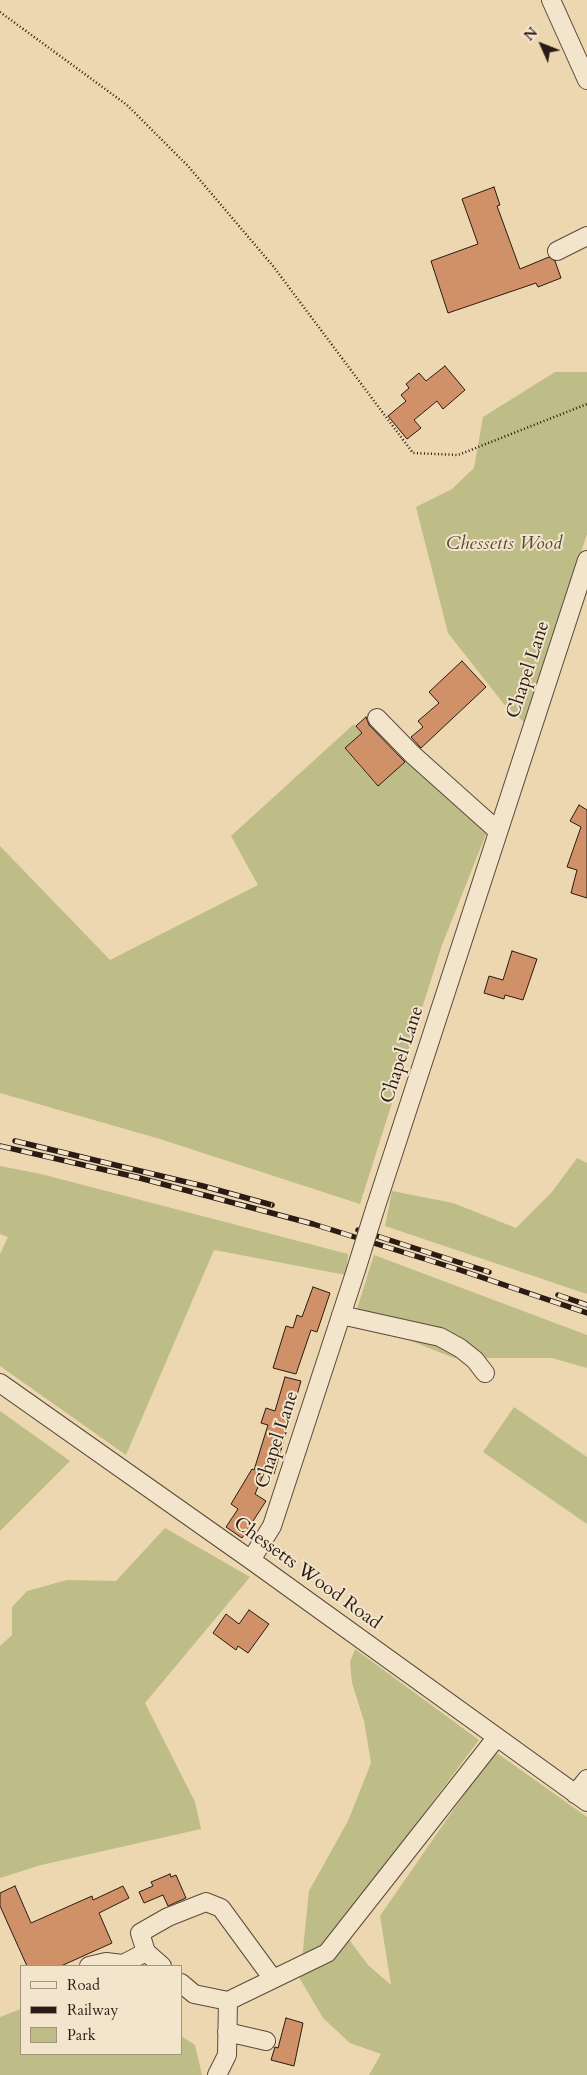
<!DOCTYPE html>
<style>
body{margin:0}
#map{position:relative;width:587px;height:2075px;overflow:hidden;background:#ecd7b0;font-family:Cardo,serif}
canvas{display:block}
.legend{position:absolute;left:20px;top:1965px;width:162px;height:90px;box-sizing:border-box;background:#f3e5cc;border:1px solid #a39482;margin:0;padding:6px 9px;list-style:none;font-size:15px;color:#2a1b14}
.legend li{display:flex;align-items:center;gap:10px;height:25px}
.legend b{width:25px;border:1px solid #a39482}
.north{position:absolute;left:517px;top:20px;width:50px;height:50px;-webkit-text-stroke:4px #f3e5cc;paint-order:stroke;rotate:314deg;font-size:14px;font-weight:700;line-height:20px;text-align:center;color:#2a1b14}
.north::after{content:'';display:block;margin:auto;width:18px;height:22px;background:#2a1b14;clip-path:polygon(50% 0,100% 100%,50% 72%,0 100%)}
</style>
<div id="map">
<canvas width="587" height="2075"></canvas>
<ul class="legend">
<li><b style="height:6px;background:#f3e5cc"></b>Road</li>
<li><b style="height:6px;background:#2a1b14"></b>Railway</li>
<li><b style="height:14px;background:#bebc87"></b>Park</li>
</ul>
<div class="north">N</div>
</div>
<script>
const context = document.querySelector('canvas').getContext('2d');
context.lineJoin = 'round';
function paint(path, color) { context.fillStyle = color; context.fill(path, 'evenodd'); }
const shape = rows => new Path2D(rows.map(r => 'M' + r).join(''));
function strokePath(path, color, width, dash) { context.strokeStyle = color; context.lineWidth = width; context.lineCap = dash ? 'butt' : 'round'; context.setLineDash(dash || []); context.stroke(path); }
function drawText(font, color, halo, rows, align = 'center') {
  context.font = font + ' Cardo,serif'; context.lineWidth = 4; context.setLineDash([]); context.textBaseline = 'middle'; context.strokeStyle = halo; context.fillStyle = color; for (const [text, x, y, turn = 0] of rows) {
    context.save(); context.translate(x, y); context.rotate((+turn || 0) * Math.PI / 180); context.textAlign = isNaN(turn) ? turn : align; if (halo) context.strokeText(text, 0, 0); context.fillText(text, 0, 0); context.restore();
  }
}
const green = shape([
 [555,372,587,372,587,534,525,723,503,703,448,633,416,507,452,489,474,468,483,417],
 [354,724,362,733,345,749,377,786,408,760,488,829,442,945,360,1204,160,1139,0,1093,0,846,110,960,258,885,231,836],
 [577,1158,587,1163,587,1294,385,1226,392,1191,453,1203,516,1228,552,1192],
 [0,1166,41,1174,348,1254,346,1275,214,1250,126,1455,0,1366,0,1254,8,1237,0,1234],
 [374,1255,587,1335,587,1368,552,1358,454,1358,354,1318],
 [514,1407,587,1457,587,1524,483,1452],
 [0,1411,70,1461,0,1531],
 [165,1528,250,1577,145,1703,195,1802,201,1829,41,1865,0,1878,0,1646,12,1635,12,1607,27,1591,67,1580,116,1581],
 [355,1649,479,1740,371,1884,350,1941,368,1965,391,1985,380,1916,494,1751,587,1817,587,2075,369,2075,381,2054,350,2043,323,2018,300,1979,309,1891,348,1821,371,1763,364,1721,352,1683,350,1662],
 [21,2009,21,2054,181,2054,181,2036,195,2045,202,2075,0,2075,0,2017]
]);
const building = shape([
 [494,187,500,205,497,206,520,269,549,257,555,261,561,278,538,287,536,283,448,313,431,261,478,244,462,199,494,187],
 [445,366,465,390,443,409,437,401,414,420,421,428,407,439,388,416,406,401,401,395,409,388,406,384,419,373,426,381,445,366],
 [462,661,486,687,421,748,411,737,423,727,418,721,439,703,429,692,462,661],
 [366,717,369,725,405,762,378,786,345,748,362,733,356,726,366,717],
 [579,805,587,810,587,898,571,893,577,870,567,867,581,827,570,821,579,805],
 [512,951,537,959,523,1000,505,995,504,999,484,993,489,976,503,980,512,951],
 [313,1287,330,1293,317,1332,311,1330,296,1374,273,1368,286,1326,293,1328,297,1315,302,1317,313,1287],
 [285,1377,301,1381,274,1474,265,1471,255,1494,266,1501,242,1538,226,1527,238,1509,231,1504,252,1469,254,1470,268,1425,261,1423,266,1408,275,1411,285,1377],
 [249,1610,269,1624,248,1653,238,1646,236,1650,213,1633,226,1614,239,1624,249,1610],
 [170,1874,171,1877,176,1875,186,1898,168,1906,163,1895,144,1903,139,1892,153,1886,151,1882,170,1874],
 [15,1886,31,1923,92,1896,93,1900,123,1886,129,1898,99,1913,112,1943,61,1966,27,1966,0,1906,0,1893,15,1886],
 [286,2018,303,2023,294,2066,271,2060,275,2047,278,2048,286,2018]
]);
const path = shape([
 [0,12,127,105,188,166,273,266,413,453,458,455,587,404]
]);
const minor = shape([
 [551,0,587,80],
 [557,251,587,236],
 [377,718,413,755,498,831],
 [375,1209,587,560],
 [341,1315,440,1337,460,1348,475,1360,485,1373],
 [0,1383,251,1560,587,1802],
 [251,1560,272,1526,356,1270],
 [575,1794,587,1779],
 [89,1966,106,1962,123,1964,146,1952],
 [162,1966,146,1952,140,1933,168,1917,206,1902,221,1908,273,1979],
 [181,1983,194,1994,228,2001],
 [227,2032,266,2041],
 [217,2075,227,2055,228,2001,327,1953,496,1738]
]);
const rail = shape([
 [15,1141,203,1186,272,1205],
 [0,1146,136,1177,313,1224,457,1269,587,1313],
 [358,1230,489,1272],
 [558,1295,587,1305]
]);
const minorBridge = shape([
 [356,1270,375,1209]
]);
const parkNames = [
 ["Chessetts Wood",504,545]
];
const streetNames = [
 ["Chapel Lane",529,670,-72],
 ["Chapel Lane",403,1055,-72],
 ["Chapel Lane",278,1440,-72],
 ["Chessetts Wood Road",307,1574,36]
];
paint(green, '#bebc87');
paint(building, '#d09169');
strokePath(building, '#2a1b14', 1);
strokePath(minor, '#5a4a3b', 20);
strokePath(path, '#2a1b14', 2.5, [1, 2.5]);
strokePath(minor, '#f3e5cc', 18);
strokePath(rail, '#2a1b14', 5.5);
strokePath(rail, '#f3e5cc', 4, [11]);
strokePath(minorBridge, '#5a4a3b', 20, []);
strokePath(minorBridge, '#f3e5cc', 18);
drawText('italic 19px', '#564b36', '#f3e5cc', parkNames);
drawText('19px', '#2a1b14', '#f3e5cc', streetNames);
</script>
